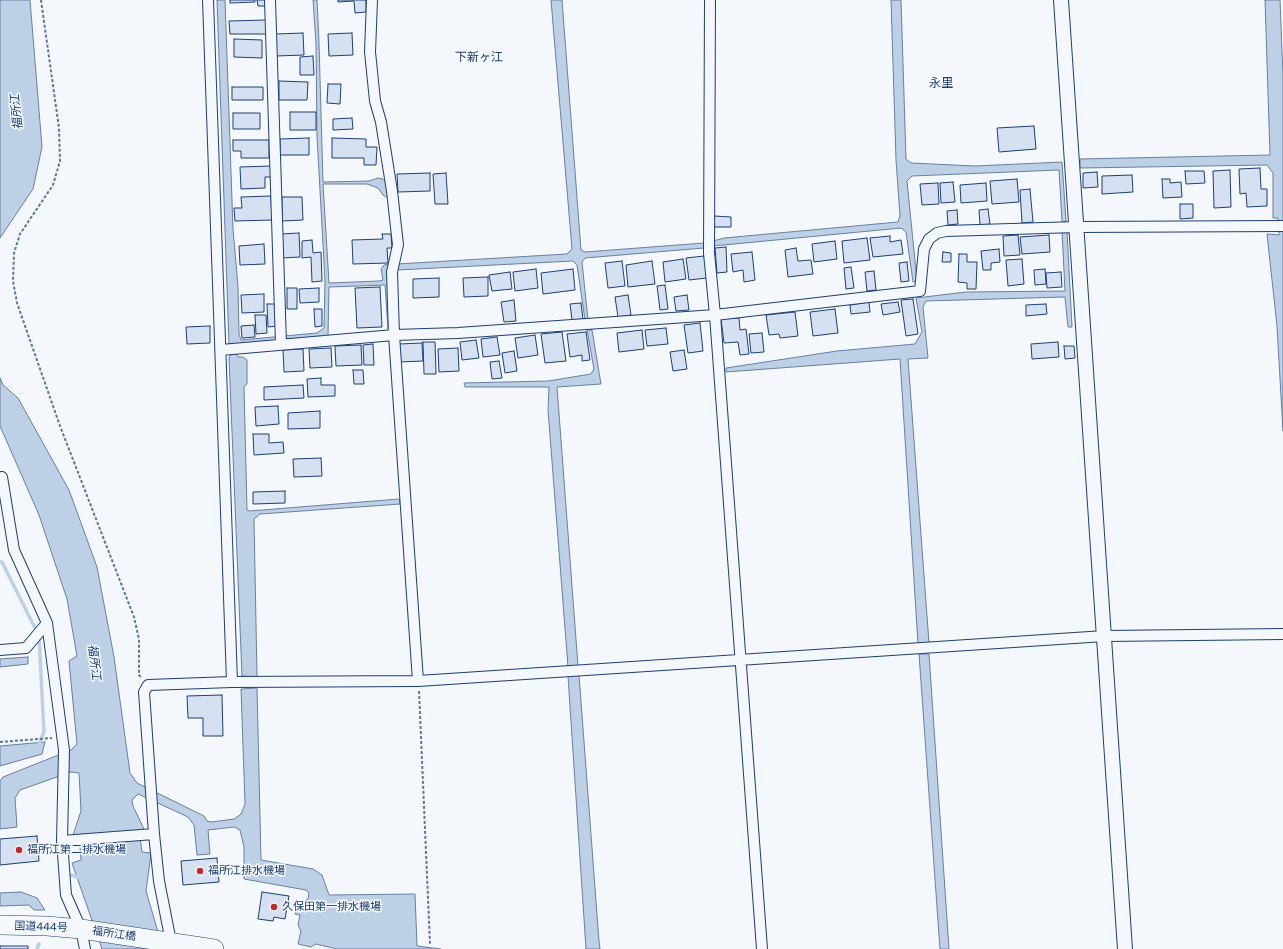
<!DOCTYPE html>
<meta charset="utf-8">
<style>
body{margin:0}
canvas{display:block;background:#f4f7fb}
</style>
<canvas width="1283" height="949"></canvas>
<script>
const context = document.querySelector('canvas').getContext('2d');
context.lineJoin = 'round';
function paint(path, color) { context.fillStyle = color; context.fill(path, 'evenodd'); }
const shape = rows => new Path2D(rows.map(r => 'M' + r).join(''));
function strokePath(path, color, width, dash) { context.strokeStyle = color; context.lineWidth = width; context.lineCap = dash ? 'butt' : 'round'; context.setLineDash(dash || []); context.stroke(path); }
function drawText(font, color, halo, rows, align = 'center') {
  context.font = font + ' Rubik,"Noto Sans JP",sans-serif'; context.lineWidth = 3; context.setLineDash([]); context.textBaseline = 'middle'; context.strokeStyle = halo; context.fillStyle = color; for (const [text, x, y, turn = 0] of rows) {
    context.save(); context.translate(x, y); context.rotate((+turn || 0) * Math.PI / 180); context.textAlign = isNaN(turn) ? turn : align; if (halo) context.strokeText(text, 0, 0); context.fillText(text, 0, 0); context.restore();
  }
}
const water = shape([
 [0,0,30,0,42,147,33,189,0,238,0,0],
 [217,0,225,0,233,229,238,286,239,334,241,340,317,333,324,328,325,281,317,136,316,43,313,0,317,0,319,43,323,182,369,181,378,178,386,180,389,199,383,195,378,188,367,184,323,184,329,283,379,281,383,280,381,269,384,265,389,264,390,328,388,329,385,285,329,287,328,336,232,346,229,344,217,0],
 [551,0,562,0,581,250,585,252,704,243,704,248,585,258,582,262,588,320,585,320,577,265,573,261,397,270,397,264,567,254,572,249,551,0],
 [891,0,901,0,906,159,911,163,975,166,1062,162,1066,221,1062,222,1059,170,912,176,907,181,917,281,913,282,906,232,901,228,713,246,713,241,724,238,898,222,900,216,896,160,891,0],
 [1265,0,1280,0,1283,76,1283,431,1277,326,1267,234,1279,235,1278,218,1273,218,1273,173,1267,165,1080,168,1080,159,1270,155,1265,0],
 [1062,231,1067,231,1072,327,1068,327,1065,297,926,301,923,307,928,358,908,359,929,643,918,644,900,359,726,372,726,368,837,351,915,344,922,332,916,298,966,292,1065,291,1062,231],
 [587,330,592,330,601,384,557,387,578,666,568,667,548,410,549,387,465,387,464,383,548,381,591,374,594,369,587,330],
 [236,352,238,357,243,357,247,360,247,384,244,387,247,510,250,511,399,499,400,504,260,514,254,519,257,677,242,676,229,358,232,353,236,352],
 [0,378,3,385,18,398,69,490,97,567,114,657,130,773,137,783,204,816,207,821,212,822,234,819,241,814,245,804,241,689,257,688,261,860,313,869,322,875,329,895,415,894,417,946,441,949,337,949,316,944,311,947,298,944,301,931,298,925,300,915,295,914,297,901,303,902,308,899,309,893,306,890,244,879,244,847,240,830,234,827,208,830,210,854,197,855,194,825,188,817,138,794,132,800,133,806,144,829,139,830,142,852,151,853,146,891,163,949,102,949,72,863,81,860,79,835,73,835,81,811,79,773,71,772,20,790,15,798,17,827,0,829,0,781,3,777,71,750,77,744,69,661,77,656,67,599,39,515,0,426,0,378],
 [919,654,929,654,949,949,940,949,919,654],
 [28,657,28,664,0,667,0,659,28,657],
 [579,675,599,941,600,949,586,949,568,676,579,675],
 [45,742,42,754,0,766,0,746,45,742],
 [21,892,37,898,45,910,34,910,29,905,0,906,0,893,21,892]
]);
const stream = shape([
 [0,562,2,562,39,636,44,732,38,746],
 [70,875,81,878],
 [37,949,39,944]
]);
const building = shape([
 [230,0,255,0,255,2,230,3,230,0],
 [257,0,265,0,266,6,258,6,257,0],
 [338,0,366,0,366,12,355,13,354,1,338,2,338,0],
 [266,20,266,34,230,34,229,21,266,20],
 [303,33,304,55,276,56,276,34,303,33],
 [352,33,353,55,329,56,328,34,352,33],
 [234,39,262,40,262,58,234,57,234,39],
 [313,56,314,75,300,75,300,57,313,56],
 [279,81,308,82,307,100,279,100,279,81],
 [328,84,341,84,340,104,327,103,328,84],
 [232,87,263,87,263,100,232,100,232,87],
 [290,112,316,112,316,130,290,130,290,112],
 [233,113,260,113,260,129,233,129,233,113],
 [352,118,353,129,333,130,333,119,352,118],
 [1034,126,1036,149,999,152,997,128,1034,126],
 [309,138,309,155,280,155,280,139,309,138],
 [332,138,366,139,366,147,377,147,376,165,364,165,364,158,332,158,332,138],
 [233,140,269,140,269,158,241,158,241,151,233,151,233,140],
 [271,166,272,177,265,177,265,188,241,189,240,167,271,166],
 [1260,168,1261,189,1267,189,1267,206,1247,207,1246,193,1240,194,1239,169,1260,168],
 [1230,170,1231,207,1214,208,1213,171,1230,170],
 [1185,171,1204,171,1205,183,1186,184,1185,171],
 [1097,172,1098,187,1083,188,1083,173,1097,172],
 [430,173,430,191,398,192,397,174,430,173],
 [446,173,448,204,435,204,433,174,446,173],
 [1132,175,1133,192,1102,194,1102,176,1132,175],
 [1017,179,1019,202,992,204,990,181,1017,179],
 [1162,179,1170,179,1170,183,1181,182,1182,197,1163,198,1162,179],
 [953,182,955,202,941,203,940,183,953,182],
 [938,183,939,204,922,205,920,184,938,183],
 [986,183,987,201,961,203,960,185,986,183],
 [1030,189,1033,222,1022,223,1020,190,1030,189],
 [271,196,272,220,235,221,234,208,242,208,241,197,271,196],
 [282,197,302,197,303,220,282,221,282,197],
 [1180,204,1193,204,1193,218,1180,219,1180,204],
 [988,209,990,224,980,225,979,210,988,209],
 [957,210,958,224,948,225,947,211,957,210],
 [714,216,731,217,731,227,714,227,714,216],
 [299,233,300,257,282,258,281,234,299,233],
 [382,234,391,234,392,248,387,248,388,263,353,264,352,240,383,239,382,234],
 [1018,235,1020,255,1004,256,1003,236,1018,235],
 [1049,235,1050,252,1022,254,1020,237,1049,235],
 [890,236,890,242,901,240,903,254,873,257,870,238,890,236],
 [867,238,870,260,844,263,842,241,867,238],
 [312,240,313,253,321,252,322,281,312,282,311,257,302,258,302,241,312,240],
 [835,241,837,259,814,262,812,244,835,241],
 [264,244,265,264,240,265,239,246,264,244],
 [726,247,727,272,717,273,715,248,726,247],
 [796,248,798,261,811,260,813,274,788,277,785,250,796,248],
 [999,249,1000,262,991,263,991,270,983,270,981,251,999,249],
 [752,252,755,280,744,282,743,270,733,272,731,254,752,252],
 [943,252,951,253,951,262,942,262,943,252],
 [959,254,967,254,967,262,977,262,976,289,967,289,967,283,958,282,959,254],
 [704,256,707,278,689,280,686,258,704,256],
 [683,259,686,279,665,282,663,262,683,259],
 [1022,259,1024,284,1008,286,1006,260,1022,259],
 [622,261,625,286,608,288,605,263,622,261],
 [652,261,655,284,628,287,626,265,652,261],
 [907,262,909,281,901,282,899,263,907,262],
 [851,267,854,288,846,289,844,268,851,267],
 [536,269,538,288,515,291,513,272,536,269],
 [573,269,575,290,543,294,541,273,573,269],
 [1045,269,1046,284,1035,285,1034,270,1045,269],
 [874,271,876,290,867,291,865,272,874,271],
 [510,272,512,289,492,291,489,275,510,272],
 [1061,272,1062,287,1047,288,1046,273,1061,272],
 [488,277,488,296,464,297,463,278,488,277],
 [439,278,439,297,413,298,413,279,439,278],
 [665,285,668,309,660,310,657,286,665,285],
 [380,287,382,327,357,328,355,288,380,287],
 [287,288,297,288,297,309,287,309,287,288],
 [319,288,319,302,300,303,299,289,319,288],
 [264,294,264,312,242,313,241,295,264,294],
 [628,295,631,315,618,317,615,297,628,295],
 [687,295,689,310,676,311,674,297,687,295],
 [913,299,918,334,906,336,901,300,913,299],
 [514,300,516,321,504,322,501,302,514,300],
 [869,302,870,312,851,314,850,305,869,302],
 [898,302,900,312,883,315,881,304,898,302],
 [581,303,583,319,572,320,570,304,581,303],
 [267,304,277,304,278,326,268,327,267,304],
 [1046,304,1047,314,1026,316,1026,305,1046,304],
 [314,309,322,309,322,326,315,327,314,309],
 [835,309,838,333,813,336,810,312,835,309],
 [795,312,798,336,780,338,779,334,769,335,766,315,795,312],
 [255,315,266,315,267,333,256,334,255,315],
 [739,318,740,330,746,329,749,354,740,355,738,342,724,343,721,319,739,318],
 [700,323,703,351,688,353,684,325,700,323],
 [254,325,255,337,242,338,241,326,254,325],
 [210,326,210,343,187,344,186,327,210,326],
 [666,328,668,344,647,346,645,330,666,328],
 [642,330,644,349,619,352,617,333,642,330],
 [562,332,566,361,545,363,541,334,562,332],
 [586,332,590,360,582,361,582,355,570,357,567,334,586,332],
 [762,333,764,352,751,353,749,334,762,333],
 [535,335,538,355,518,358,515,338,535,335],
 [497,337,500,355,483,357,481,339,497,337],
 [476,340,479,358,462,360,460,342,476,340],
 [423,342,435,342,436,374,424,374,423,342],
 [1058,342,1059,357,1032,359,1031,344,1058,342],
 [422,343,423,361,399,362,399,344,422,343],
 [373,344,374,365,364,365,363,345,373,344],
 [361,345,362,365,336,366,335,346,361,345],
 [1064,346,1074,346,1075,358,1065,359,1064,346],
 [331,348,332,367,310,368,309,349,331,348],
 [458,348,459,371,439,372,438,349,458,348],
 [303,349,304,371,284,372,283,350,303,349],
 [684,350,687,369,673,371,670,352,684,350],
 [514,351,517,371,505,373,502,353,514,351],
 [499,361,502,378,492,379,490,362,499,361],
 [353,370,363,370,364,384,354,384,353,370],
 [321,378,321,385,335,385,335,396,308,397,307,379,321,378],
 [303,385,304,398,264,400,264,387,303,385],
 [278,406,279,424,256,426,255,407,278,406],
 [320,411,320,428,288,429,288,413,320,411],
 [253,434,269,434,269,443,283,442,284,453,254,455,253,434],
 [321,458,322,476,294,477,293,459,321,458],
 [285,491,285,503,253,504,253,492,285,491],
 [222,695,223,736,203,736,203,718,188,718,187,696,222,695],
 [37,836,39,861,0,865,0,839,37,836],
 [217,858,219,882,183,885,181,861,217,858],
 [262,892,289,896,285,919,274,917,273,921,258,919,262,892],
 [0,946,28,946,28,949,0,949,0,946]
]);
const path = shape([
 [41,0,59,128,60,161,53,185,20,234,14,253,13,281,17,303,60,426,134,617,139,639,139,675,141,677],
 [419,691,430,944],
 [0,742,52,738]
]);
const street = shape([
 [208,0,232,682],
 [270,0,281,344],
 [372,0,370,52,375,101,381,122,392,191,398,245,392,272,394,335,418,681],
 [710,0,709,253,715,315,762,949],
 [221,350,394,335,458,333,715,315,920,291,924,249,929,239,937,233,946,231,1077,227,1283,226],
 [2,477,14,550,47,623,64,750,62,841,66,895,81,929,85,949],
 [0,650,26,648,47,623],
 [154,834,159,881,171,942],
 [62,841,154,834,144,692,148,685,232,682,418,681,1105,636,1283,634]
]);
const secondary = shape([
 [1061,0,1125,949]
]);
const highway = shape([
 [0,925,47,926,81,929,214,949]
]);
const markers = [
 [19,850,4,"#c62828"],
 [200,871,4,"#c62828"],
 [274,907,4,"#c62828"]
];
const poiNames = [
 ["福所江第二排水機場",27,850],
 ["福所江排水機場",208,871],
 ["久保田第一排水機場",282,907]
];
const streetNames = [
 ["国道444号",41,927,2],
 ["福所江橋",114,934,8]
];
const neighbourhoodNames = [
 ["下新ヶ江",479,58],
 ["永里",941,84]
];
const waterNames = [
 ["福所江",17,112,-96],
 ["福所江",94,662,83]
];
paint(water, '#bed0e5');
strokePath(water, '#687fa3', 1);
strokePath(stream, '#bed0e5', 3.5);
paint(building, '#d5e0f0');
strokePath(building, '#1d3f73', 1);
strokePath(street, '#1d3f73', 12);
strokePath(secondary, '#1d3f73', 16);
strokePath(highway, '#1d3f73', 20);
strokePath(path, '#5e769c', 2, [3, 2]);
strokePath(street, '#f4f7fb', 10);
strokePath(secondary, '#f4f7fb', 14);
strokePath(highway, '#f4f7fb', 19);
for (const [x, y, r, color] of markers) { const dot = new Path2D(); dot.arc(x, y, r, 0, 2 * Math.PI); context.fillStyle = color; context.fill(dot); strokePath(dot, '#f4f7fb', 1.5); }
drawText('11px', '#1d3f73', '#f4f7fb', poiNames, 'left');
drawText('11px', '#1d3f73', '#f4f7fb', streetNames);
drawText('12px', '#1d3f73', '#f4f7fb', neighbourhoodNames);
drawText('italic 12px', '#1d3f73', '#f4f7fb', waterNames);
</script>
